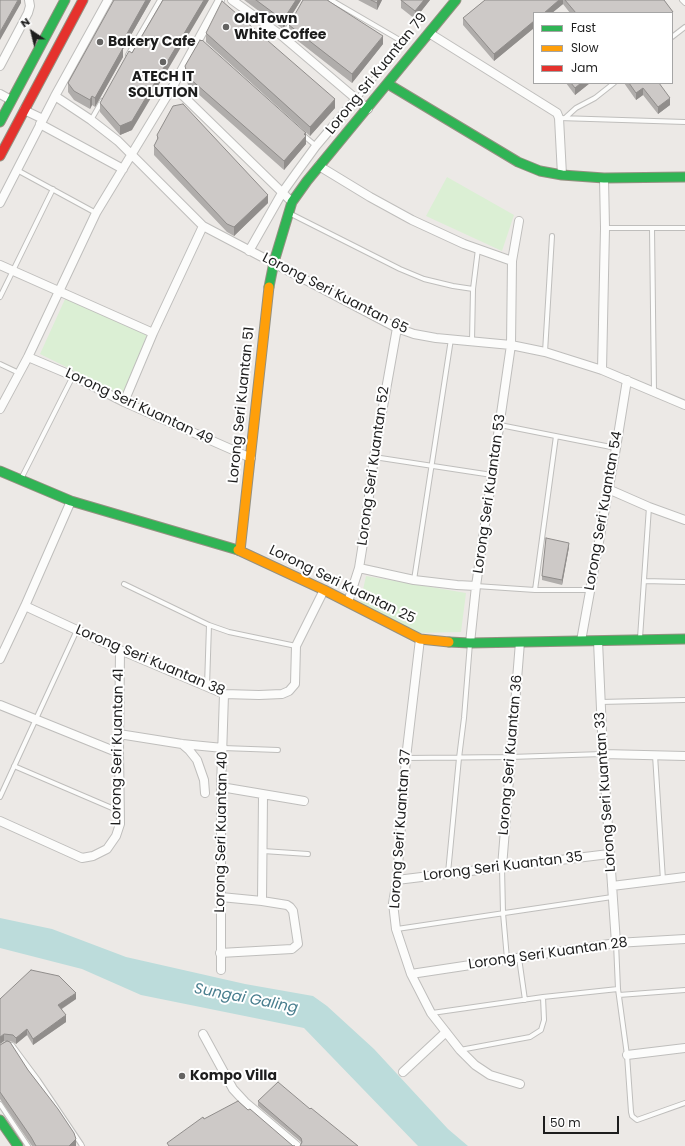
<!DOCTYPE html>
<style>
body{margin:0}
#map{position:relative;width:685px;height:1146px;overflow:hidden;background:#ece9e6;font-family:Poppins,sans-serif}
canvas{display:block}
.legend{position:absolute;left:533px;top:12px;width:140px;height:72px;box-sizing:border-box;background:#fff;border:1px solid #a5a5a5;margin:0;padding:5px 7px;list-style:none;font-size:12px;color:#1d1d1d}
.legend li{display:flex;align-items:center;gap:8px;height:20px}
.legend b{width:20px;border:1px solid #a5a5a5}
.north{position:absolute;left:12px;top:12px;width:40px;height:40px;-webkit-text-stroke:3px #fff;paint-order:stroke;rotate:325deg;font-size:11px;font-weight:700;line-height:16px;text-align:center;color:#1d1d1d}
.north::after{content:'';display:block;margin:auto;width:14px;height:18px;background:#1d1d1d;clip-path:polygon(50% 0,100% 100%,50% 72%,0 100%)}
.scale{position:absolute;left:543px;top:1116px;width:76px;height:18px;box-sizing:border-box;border:2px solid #1d1d1d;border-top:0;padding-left:5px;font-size:12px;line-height:14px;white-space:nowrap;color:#1d1d1d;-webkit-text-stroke:3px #fff;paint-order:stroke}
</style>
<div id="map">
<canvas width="685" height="1146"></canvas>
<ul class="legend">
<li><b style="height:5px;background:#30b455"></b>Fast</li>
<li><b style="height:5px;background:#ff9f0a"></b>Slow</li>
<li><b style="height:5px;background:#e5322d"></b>Jam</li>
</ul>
<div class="north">N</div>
<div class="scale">50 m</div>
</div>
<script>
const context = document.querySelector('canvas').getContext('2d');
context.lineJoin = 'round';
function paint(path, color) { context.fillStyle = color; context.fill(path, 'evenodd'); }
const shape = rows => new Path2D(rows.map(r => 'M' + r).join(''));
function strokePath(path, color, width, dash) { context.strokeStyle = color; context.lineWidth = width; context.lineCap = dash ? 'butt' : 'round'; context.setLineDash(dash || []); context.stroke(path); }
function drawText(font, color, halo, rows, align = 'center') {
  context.font = font + ' Poppins,sans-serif'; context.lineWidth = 4; context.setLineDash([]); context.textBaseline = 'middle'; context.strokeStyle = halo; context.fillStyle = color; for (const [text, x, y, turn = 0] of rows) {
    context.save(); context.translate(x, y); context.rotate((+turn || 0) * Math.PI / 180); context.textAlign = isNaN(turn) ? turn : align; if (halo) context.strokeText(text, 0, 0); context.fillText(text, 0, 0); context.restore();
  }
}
const park = shape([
 [447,177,514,215,502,251,426,216],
 [66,297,147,335,123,395,40,354],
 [366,576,466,593,461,632,415,633,360,603]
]);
const water = shape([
 [0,918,52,929,126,957,245,984,313,996,327,1006,374,1049,448,1129,468,1146,418,1146,304,1028,141,995,82,969,0,948]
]);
const lane = shape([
 [331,0,398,39,401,44,398,50,356,100],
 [682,0,685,3],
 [283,36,291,23],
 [672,37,685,27],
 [128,55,160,0],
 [559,118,685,122],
 [565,118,576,108,595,98,614,83],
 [91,120,102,101],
 [303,135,316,146],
 [17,170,96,213],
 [289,213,400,269,424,279,453,286,473,289],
 [605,228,685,228],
 [652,228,654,392],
 [0,297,53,189],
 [472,341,473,289,478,249],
 [545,352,552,236],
 [0,364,19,373],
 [500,425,616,448],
 [374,457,492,475],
 [21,479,73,376],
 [414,580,451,339],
 [644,581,685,582],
 [124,584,209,625,229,632,296,646],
 [476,586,535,590,590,590],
 [535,590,556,436],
 [640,638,649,507],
 [207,686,209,625],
 [600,702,685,700],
 [223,748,278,750],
 [655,755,663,880],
 [406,758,510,757,603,754],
 [14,766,119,811],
 [0,797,77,630],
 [263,851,308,854],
 [502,867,503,913,507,959],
 [448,873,459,758,464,718,470,643],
 [397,929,612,897],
 [616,943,618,989,627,1055,631,1112,632,1116,637,1120,685,1103],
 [519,958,525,1000],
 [619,995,685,990],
 [432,1013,543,997,618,989],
 [0,1048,6,1044,12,1045,38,1080,81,1144,82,1146],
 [460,1050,530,1037,541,1030,544,1020,543,997],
 [0,1104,28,1146]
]);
const street = shape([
 [232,0,282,36,368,109],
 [429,33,557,113,559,118,562,175],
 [0,66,28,13,30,6,29,0],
 [173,86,292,202],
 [0,94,11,100],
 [55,96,91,120,118,141,203,226,397,328,414,334,436,338,511,345,545,352,602,370,685,405],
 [24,110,43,119],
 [40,124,123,169],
 [319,166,370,197,412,220,464,244,512,261],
 [0,203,55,96,108,0],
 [249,251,282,193,297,172,316,146,355,100],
 [0,265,153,333],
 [28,357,73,376,124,402,251,458],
 [602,370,605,228,604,178],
 [124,402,153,333,203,226],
 [0,409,28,357,96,213,173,86,220,0],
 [608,489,649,507,685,520],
 [359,568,414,580,457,585,476,586],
 [348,602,359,568,363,543,374,457,397,328],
 [25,606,120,650,224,694,259,695,282,694,289,691,295,684,296,646,324,590],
 [420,639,406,758,397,880,393,903,396,929,411,974,431,1013,460,1050,475,1065,490,1075,520,1084],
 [581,641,616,448,627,380],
 [598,641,603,754,616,943],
 [470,643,476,586,511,345,512,261,519,221],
 [0,659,25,606,71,501],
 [0,705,119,753],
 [119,734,182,744,223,748],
 [182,744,189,750,197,760,204,780,205,793],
 [603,754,685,756],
 [221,787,304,801],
 [0,821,82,858,93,856,107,849,116,836,120,824,119,753,120,650],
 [502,867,520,642],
 [397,880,609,854],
 [612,886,685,877],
 [221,897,262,901,263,795],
 [220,953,292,949,298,944,293,911,290,907,287,905,262,901],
 [221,970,221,787,224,694],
 [411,974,616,943,685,939],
 [203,1034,233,1089,245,1102,297,1146],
 [627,1055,685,1048],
 [403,1072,446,1032]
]);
const fast = shape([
 [388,84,518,162,540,171,562,175,604,178,685,177],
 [0,122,65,0],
 [269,287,274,262,292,202,307,181,456,0],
 [0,471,71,501,238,550],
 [449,642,470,643,685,639],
 [0,1120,18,1146]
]);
const slow = shape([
 [238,550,324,590,420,639,449,642],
 [240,551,269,287]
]);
const jam = shape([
 [0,156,83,0]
]);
const wall = shape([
 [114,0,151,0,123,49,123,57,95,107,92,105,90,109,74,100,68,92,68,83],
 [244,0,301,0,283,29],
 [358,0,382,0,377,10],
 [401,0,430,0,415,19,401,8],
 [485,0,664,0,673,12,673,18,672,19,672,13,570,13,563,4,552,13,534,13,534,28,494,61,463,25,463,18],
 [289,25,383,44,352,83,289,34],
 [206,33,335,108,310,136,206,42],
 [185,66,306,135,306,144,284,170,188,85,185,75],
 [566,83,590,83,575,95],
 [624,83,659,83,670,105,658,114,643,95,636,100],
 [100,103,132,130,120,135,100,112],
 [157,135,268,203,234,236,227,232,154,155,154,146,157,140],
 [569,547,562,585,542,580,542,576],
 [31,970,76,999,62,1009,66,1022,33,1045,27,1035,16,1044,13,1042,9,1041,76,1146,32,1146,0,1099,0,1045,6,1041,4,1041,0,1044],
 [258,1101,310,1109,358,1146,301,1144,301,1142,258,1106]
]);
const shadedWall = shape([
 [18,0,21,0,21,3,0,40,0,32],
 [146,0,151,0,123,49,123,57,95,107,95,98,120,46],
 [204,0,209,0,132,130,120,135,120,126],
 [296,0,301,0,283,29,283,20],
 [378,0,382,0,377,10,377,3],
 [424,0,430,0,415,19,415,11],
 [559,0,563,0,563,4,552,13,544,13],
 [673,12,673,18,672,19,672,13],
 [534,21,534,28,494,61,494,54],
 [383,36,383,44,352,83,352,74],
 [581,83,590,83,575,95,575,88],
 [643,88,643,95,636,100,636,93],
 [92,96,92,105,90,109,90,100],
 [670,98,670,105,658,114,658,107],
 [335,99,335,108,310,136,310,127],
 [306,133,306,144,284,170,284,161],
 [268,195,268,203,234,236,234,227],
 [569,543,569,547,562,585,562,580],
 [76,993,76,999,58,1011,58,1005],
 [66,1015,66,1022,33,1045,33,1039],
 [27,1029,27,1035,16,1044,16,1038],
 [4,1034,4,1041,0,1044,0,1037],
 [76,1139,76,1146,69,1146]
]);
const building = shape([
 [0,0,18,0,0,32,0,0],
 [114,0,146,0,120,46,123,48,95,98,92,96,90,100,74,91,68,83,114,0],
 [163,0,204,0,132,121,120,126,100,103,129,51,132,53,163,0],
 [256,0,296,0,283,20,256,0],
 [303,0,327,0,383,36,352,74,289,25,303,0],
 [371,0,378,0,377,3,371,0],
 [401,0,424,0,415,11,401,0],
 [485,0,559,0,544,13,534,13,534,21,494,54,463,18,485,0],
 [565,0,664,0,673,12,672,13,576,13,565,0],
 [222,1,335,99,310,127,206,33,222,1],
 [200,40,201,41,202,40,306,133,304,134,306,136,284,161,188,77,185,66,200,40],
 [571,83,581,83,575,88,571,83],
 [629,83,659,83,670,98,658,107,643,88,636,93,629,83],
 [183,104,268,195,234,227,227,224,154,146,158,138,157,135,173,106,183,104],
 [546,538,569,543,562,580,542,576,546,538],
 [31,970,59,976,76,993,58,1005,66,1015,33,1039,27,1029,16,1038,13,1035,4,1034,0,1037,0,999,31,970],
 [7,1041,10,1042,28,1070,58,1109,74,1133,76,1139,69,1146,36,1146,31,1137,0,1092,0,1045,7,1041],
 [278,1082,310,1109,311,1108,358,1146,300,1146,302,1142,301,1138,258,1101,278,1082],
 [238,1101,248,1110,250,1109,293,1146,295,1146,169,1146,167,1143,203,1117,204,1119,238,1101]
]);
const markers = [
 [226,27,4,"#656463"],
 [100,42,4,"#656463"],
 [163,62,4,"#656463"],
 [182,1076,4,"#656463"]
];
const poiNames = [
 ["OldTown",234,19],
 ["White Coffee",234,35],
 ["Bakery Cafe",108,42],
 ["ATECH IT",163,77,"center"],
 ["SOLUTION",163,93,"center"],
 ["Kompo Villa",190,1076]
];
const streetNames = [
 ["Lorong Sri Kuantan 79",377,74,-51],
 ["Lorong Seri Kuantan 65",335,294,27],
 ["Lorong Seri Kuantan 51",242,405,-84],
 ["Lorong Seri Kuantan 49",139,407,25],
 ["Lorong Seri Kuantan 52",374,466,-82],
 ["Lorong Seri Kuantan 53",490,494,-82],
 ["Lorong Seri Kuantan 54",604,511,-80],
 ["Lorong Seri Kuantan 25",342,585,26],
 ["Lorong Seri Kuantan 38",150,661,23],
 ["Lorong Seri Kuantan 41",118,747,-89],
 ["Lorong Seri Kuantan 36",511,755,-85],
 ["Lorong Seri Kuantan 33",606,792,-94],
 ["Lorong Seri Kuantan 37",401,829,-86],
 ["Lorong Seri Kuantan 40",222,832,-89],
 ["Lorong Seri Kuantan 35",503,867,-7],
 ["Lorong Seri Kuantan 28",548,954,-8]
];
const waterNames = [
 ["Sungai Galing",246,999,11]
];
paint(park, '#dbefd4');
paint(water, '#bcdcdb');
strokePath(lane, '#bfbebc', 6);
strokePath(street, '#bfbebc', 10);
strokePath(fast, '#949080', 11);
strokePath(slow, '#949080', 11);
strokePath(jam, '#949080', 11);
strokePath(lane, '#fcfcfb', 4);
strokePath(street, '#fcfcfb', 8);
strokePath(fast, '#30b455', 9);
strokePath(slow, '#ff9f0a', 9);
strokePath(jam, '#e5322d', 9);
paint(wall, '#b0adab');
paint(shadedWall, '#908d8b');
paint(building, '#cdc9c7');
strokePath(building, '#908d8b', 1);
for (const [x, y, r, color] of markers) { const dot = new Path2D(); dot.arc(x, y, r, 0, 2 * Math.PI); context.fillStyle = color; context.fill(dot); strokePath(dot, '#fff', 1.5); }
drawText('bold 14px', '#1d1d1d', '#fff', poiNames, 'left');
drawText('14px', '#1d1d1d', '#fff', streetNames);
drawText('italic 15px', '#497e8e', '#fff', waterNames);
</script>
